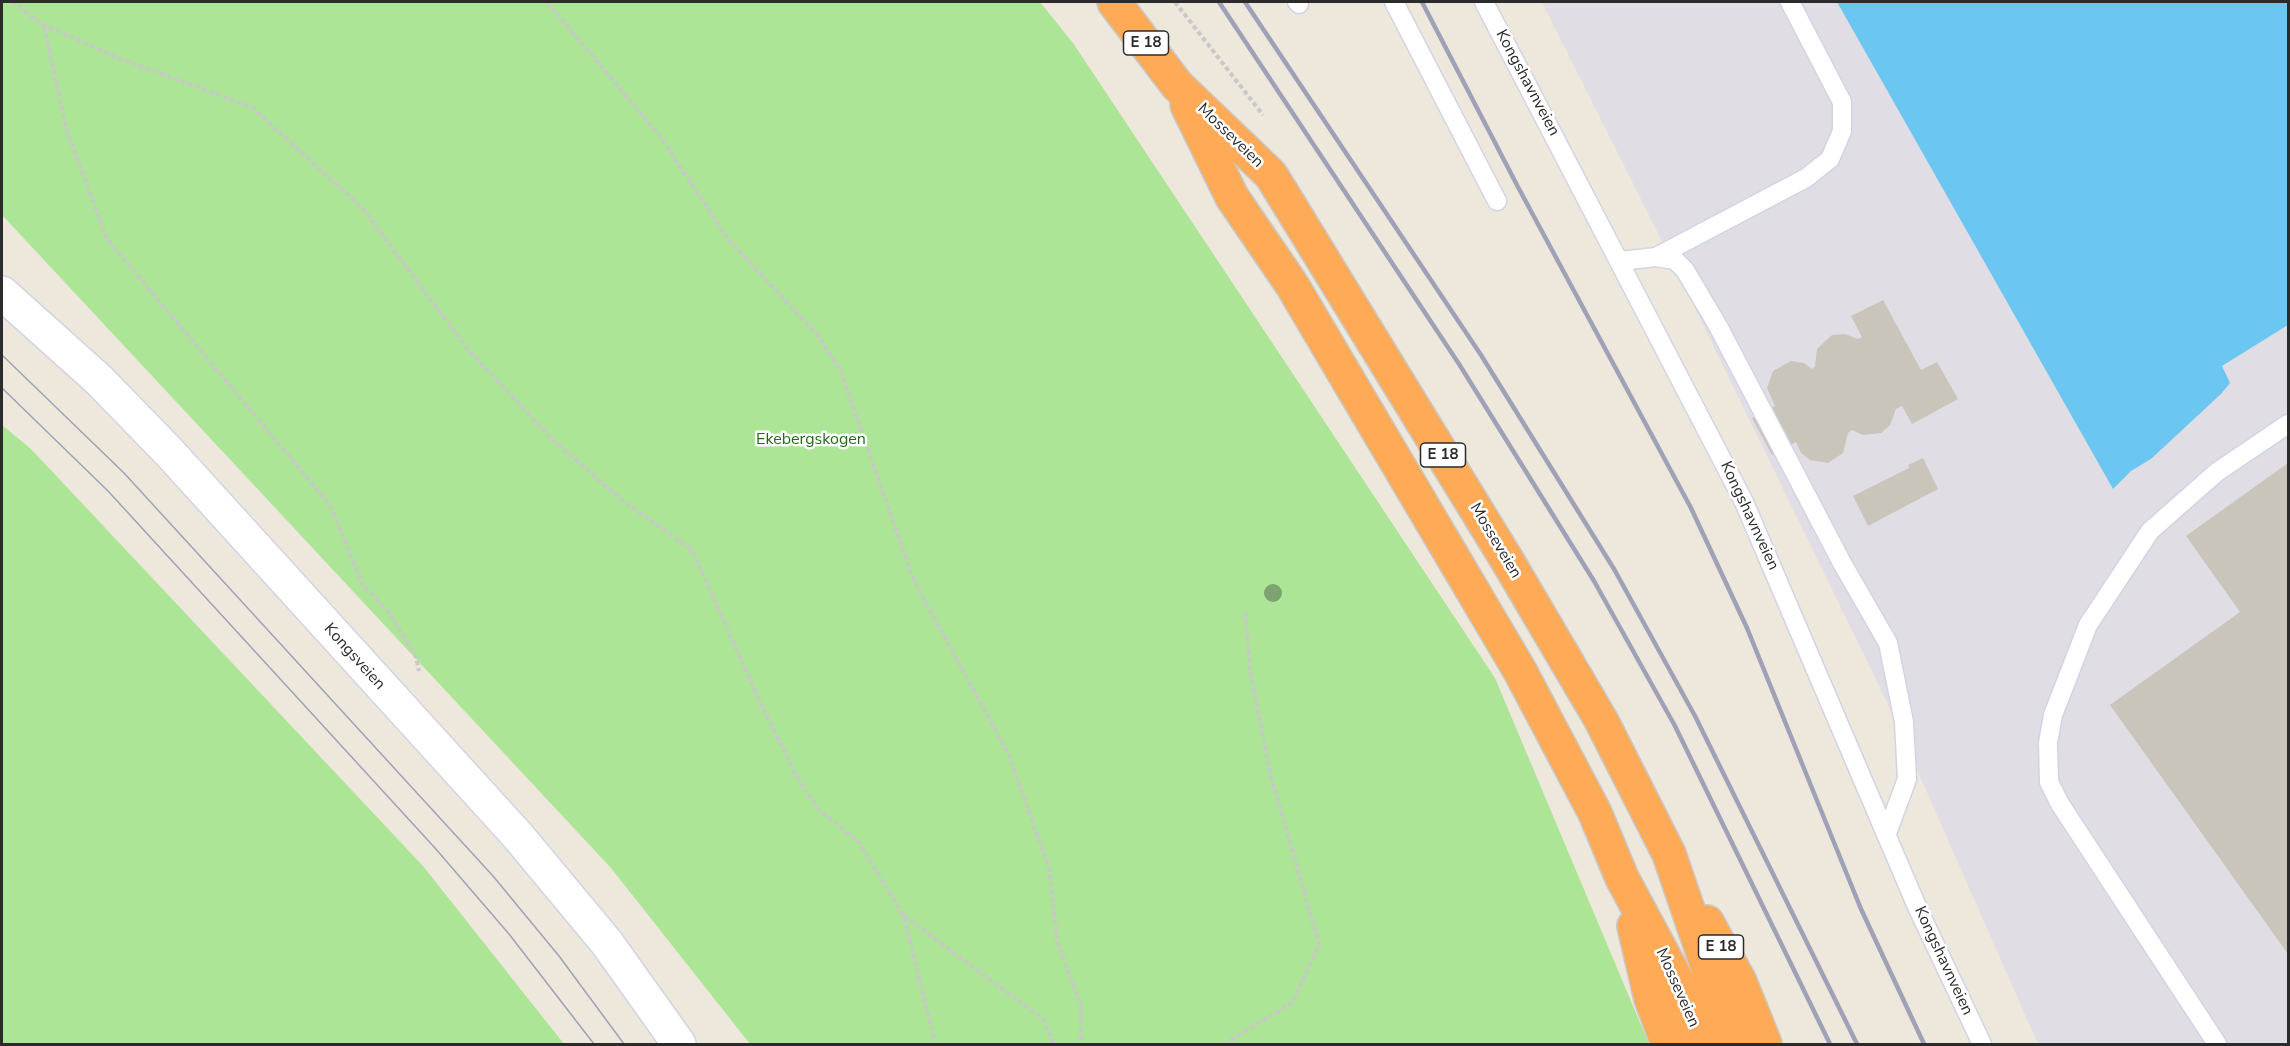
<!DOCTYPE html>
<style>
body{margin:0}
#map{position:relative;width:2290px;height:1046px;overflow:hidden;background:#ede7dc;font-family:"Nunito Sans",sans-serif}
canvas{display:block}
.frame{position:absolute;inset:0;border:3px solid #2b2b2b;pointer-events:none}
</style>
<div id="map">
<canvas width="2290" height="1046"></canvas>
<div class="frame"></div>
</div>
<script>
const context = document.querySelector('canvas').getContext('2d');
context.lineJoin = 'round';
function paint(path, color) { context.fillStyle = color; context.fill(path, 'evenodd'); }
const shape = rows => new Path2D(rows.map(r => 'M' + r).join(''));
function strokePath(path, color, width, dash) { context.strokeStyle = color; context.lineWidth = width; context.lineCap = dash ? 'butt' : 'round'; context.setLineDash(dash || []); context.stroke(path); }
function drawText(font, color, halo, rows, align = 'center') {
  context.font = font + ' "Nunito Sans",sans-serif'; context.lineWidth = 5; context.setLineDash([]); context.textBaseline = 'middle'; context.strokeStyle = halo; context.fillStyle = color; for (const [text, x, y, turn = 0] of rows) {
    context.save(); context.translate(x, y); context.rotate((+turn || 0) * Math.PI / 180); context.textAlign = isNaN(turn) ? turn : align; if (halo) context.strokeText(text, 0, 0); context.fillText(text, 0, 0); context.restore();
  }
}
const industrial = shape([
 [1542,2,1837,2,2113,489,2131,471,2151,459,2221,394,2222,366,2288,325,2288,1044,2038,1044,1888,704,1671,259]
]);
const green = shape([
 [2,2,1040,2,1073,43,1495,678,1649,1044,750,1044,611,868,2,215],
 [2,425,31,449,423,866,564,1044,2,1044]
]);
const water = shape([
 [1837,2,2288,2,2288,325,2222,366,2230,383,2221,394,2151,459,2131,471,2113,489]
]);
const building = shape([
 [1883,300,1921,370,1937,362,1958,399,1912,424,1902,406,1896,409,1890,425,1881,433,1863,435,1852,430,1848,433,1843,453,1828,463,1810,460,1801,453,1796,442,1772,455,1752,418,1775,406,1767,388,1773,371,1791,361,1804,363,1812,369,1815,366,1817,349,1832,335,1845,334,1858,339,1862,337,1851,316],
 [1923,458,1938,489,1868,526,1853,496,1909,468,1908,465],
 [2288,463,2288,954,2110,705,2240,612,2186,536]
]);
const path = shape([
 [12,2,44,25,123,60,252,107,363,209,470,352,553,440,622,500,692,550,761,704,799,781,820,811,858,841,904,916,935,1044],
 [547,2,659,135,728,239,819,337,841,372,914,581,1008,753,1049,868,1057,941,1081,1006,1081,1044],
 [1175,2,1263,115],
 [44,26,66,128,107,239,330,505,363,585,390,614,416,657,419,671],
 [904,916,1043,1019,1054,1044],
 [1224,1044,1293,1002,1319,944,1270,773,1250,670,1245,610]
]);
const lane = shape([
 [1297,2,1299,4],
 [1394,2,1497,201],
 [1484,2,1744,502,1918,909,1982,1044],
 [1656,257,1806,178,1830,159,1842,131,1842,102,1790,2],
 [1620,261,1656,257,1675,260,1685,270,1718,326,1842,563,1888,643,1904,722,1907,779,1887,833],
 [2217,1044,2060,804,2049,782,2048,743,2053,715,2088,625,2150,531,2217,472,2288,424]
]);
const secondary = shape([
 [2,293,99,380,169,452,518,836,607,943,679,1044]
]);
const highway = shape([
 [1114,2,1177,85,1271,175,1507,560,1601,720,1669,854,1734,1044],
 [1187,105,1232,197,1292,285,1520,671,1595,813,1622,878,1679,984,1702,1044],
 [1707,922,1740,982,1765,1044],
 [1634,926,1651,999,1668,1044]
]);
const tram = shape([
 [2,355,124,473,493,876,559,956,624,1044],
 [2,388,108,491,435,848,509,934,594,1044]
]);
const rail = shape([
 [1219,2,1459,364,1594,581,1675,726,1830,1044],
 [1245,2,1481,355,1614,569,1695,716,1857,1044],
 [1422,2,1518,187,1691,508,1747,628,1861,909,1924,1044]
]);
const trees = [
 [1273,593]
];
const shields = [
 [1146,43,45],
 [1443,455,45],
 [1721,947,45]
];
const shieldNames = [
 ["E 18",1146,43],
 ["E 18",1443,455],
 ["E 18",1721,947]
];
const streetNames = [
 ["Kongshavnveien",1527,83,62],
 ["Mosseveien",1230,136,44],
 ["Kongshavnveien",1749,516,65],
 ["Mosseveien",1495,541,59],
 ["Kongsveien",354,657,48],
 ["Kongshavnveien",1943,961,65],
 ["Mosseveien",1677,988,66]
];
const parkNames = [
 ["Ekebergskogen",811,440]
];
paint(industrial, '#e0dde5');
paint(green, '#ade597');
paint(water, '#6cc6f2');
paint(building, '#c9c5bb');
strokePath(lane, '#d2d4e4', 21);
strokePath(secondary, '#d2d4e4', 36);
strokePath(highway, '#c8c8c8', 36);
strokePath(path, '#c8c8c8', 4, [4.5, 3]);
strokePath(lane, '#fff', 18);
strokePath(secondary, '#fff', 33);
strokePath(highway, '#ffaa56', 33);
strokePath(tram, '#9fa1b6', 1.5);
strokePath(rail, '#9fa1b6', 4.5);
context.fillStyle = '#7ea370';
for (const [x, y] of trees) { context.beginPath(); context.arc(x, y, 9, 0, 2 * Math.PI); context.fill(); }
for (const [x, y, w] of shields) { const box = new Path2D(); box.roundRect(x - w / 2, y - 12, w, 24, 4.5); context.fillStyle = '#fff'; context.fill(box); strokePath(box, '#2b2b2b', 1.5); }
drawText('bold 15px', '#2b2b2b', null, shieldNames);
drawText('16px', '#2b2b2b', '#fff', streetNames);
drawText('16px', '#246b18', '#fff', parkNames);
</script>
